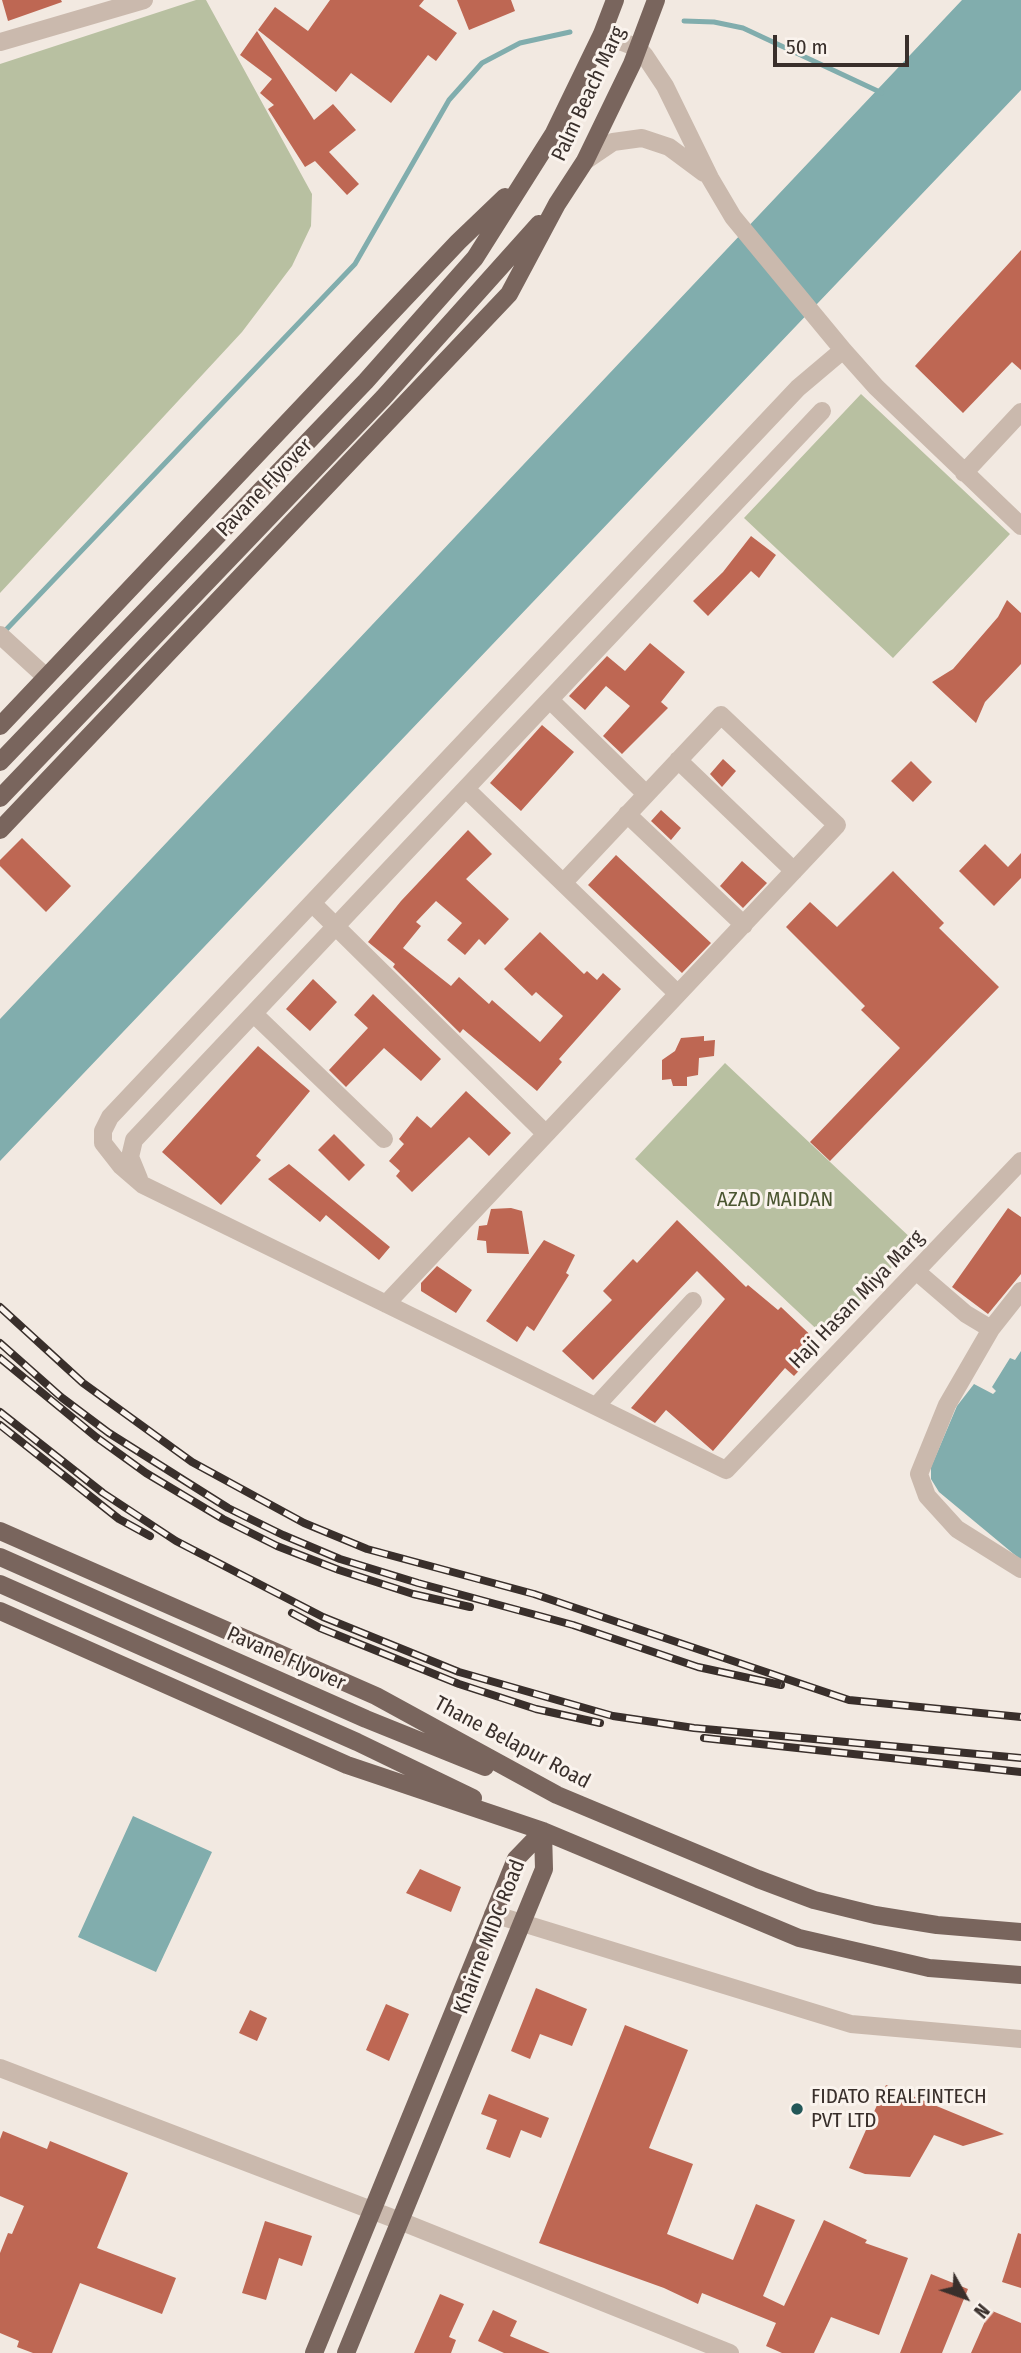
<!DOCTYPE html>
<style>
body{margin:0}
#map{position:relative;width:1021px;height:2353px;overflow:hidden;background:#f2e9e1;font-family:"Fira Sans Condensed",sans-serif}
canvas{display:block}
.north{position:absolute;left:930px;top:2262px;width:70px;height:70px;-webkit-text-stroke:5px #faf3ed;paint-order:stroke;rotate:130deg;font-size:19px;font-weight:700;line-height:28px;text-align:center;color:#392f2b}
.north::after{content:'';display:block;margin:auto;width:24px;height:32px;background:#392f2b;clip-path:polygon(50% 0,100% 100%,50% 72%,0 100%)}
.scale{position:absolute;left:773px;top:35px;width:136px;height:32px;box-sizing:border-box;border:4px solid #392f2b;border-top:0;padding-left:9px;font-size:21px;line-height:24px;white-space:nowrap;color:#392f2b;-webkit-text-stroke:5px #faf3ed;paint-order:stroke}
</style>
<div id="map">
<canvas width="1021" height="2353"></canvas>
<div class="north">N</div>
<div class="scale">50 m</div>
</div>
<script>
const context = document.querySelector('canvas').getContext('2d');
context.lineJoin = 'round';
function paint(path, color) { context.fillStyle = color; context.fill(path, 'evenodd'); }
const shape = rows => new Path2D(rows.map(r => 'M' + r).join(''));
function strokePath(path, color, width, dash) { context.strokeStyle = color; context.lineWidth = width; context.lineCap = dash ? 'butt' : 'round'; context.setLineDash(dash || []); context.stroke(path); }
function drawText(font, color, halo, rows, align = 'center') {
  context.font = font + ' "Fira Sans Condensed",sans-serif'; context.lineWidth = 6; context.setLineDash([]); context.textBaseline = 'middle'; context.strokeStyle = halo; context.fillStyle = color; for (const [text, x, y, turn = 0] of rows) {
    context.save(); context.translate(x, y); context.rotate((+turn || 0) * Math.PI / 180); context.textAlign = isNaN(turn) ? turn : align; if (halo) context.strokeText(text, 0, 0); context.fillText(text, 0, 0); context.restore();
  }
}
const green = shape([
 [196,0,206,0,312,194,311,226,292,266,242,332,0,593,0,64],
 [861,394,1010,534,893,658,744,518],
 [725,1063,915,1242,826,1338,635,1159]
]);
const water = shape([
 [962,0,1021,0,1021,90,0,1161,0,1019],
 [1021,1351,1021,1560,939,1492,931,1479,931,1467,957,1406,974,1384,993,1394,996,1391,992,1387,1010,1358,1015,1360],
 [133,1816,212,1852,156,1972,78,1937]
]);
const stream = shape([
 [684,21,714,22,743,28,882,93],
 [2,634,355,264,449,100,482,63,520,43,570,32]
]);
const building = shape([
 [2,0,61,0,62,2,8,21],
 [330,0,424,0,419,6,457,33,436,61,428,55,391,103,351,73,336,92,258,30,275,7,308,31],
 [457,0,511,0,515,11,469,30],
 [257,31,314,120,333,104,356,130,329,152,359,184,347,195,315,161,305,167,268,109,274,105,260,93,272,79,240,55],
 [1021,250,1021,370,1012,362,963,413,915,366],
 [751,536,776,555,759,578,751,571,708,616,693,601,723,572],
 [1007,600,1021,613,1021,664,985,702,976,723,932,682,953,669,998,617],
 [650,643,685,672,661,702,668,708,622,754,603,736,630,706,606,686,585,710,569,696,607,656,625,671],
 [542,725,574,752,521,811,490,783],
 [723,759,736,771,722,787,710,774],
 [911,761,932,782,913,802,891,781],
 [661,810,681,828,671,840,651,821],
 [468,830,492,854,466,879,509,919,485,945,479,939,465,955,447,940,462,923,436,901,416,922,421,926,403,948,451,986,459,977,489,1004,492,1000,540,1042,563,1016,536,992,532,996,504,969,540,932,584,974,587,971,597,980,603,973,621,989,559,1059,562,1062,537,1091,463,1029,460,1033,393,967,395,964,368,942,401,901],
 [22,838,71,886,46,912,0,866,0,860],
 [985,844,1008,867,1021,853,1021,878,994,906,959,871],
 [616,855,711,943,682,973,588,885],
 [742,861,767,883,743,908,720,886],
 [893,871,944,923,939,928,999,987,830,1161,810,1142,900,1048,861,1010,865,1006,786,927,810,902,837,927],
 [313,979,337,1002,310,1031,286,1009],
 [373,994,441,1059,421,1081,384,1048,346,1087,329,1070,368,1028,354,1015],
 [704,1036,704,1041,715,1040,714,1056,699,1058,698,1075,687,1077,687,1086,673,1086,671,1079,662,1080,662,1060,675,1051,681,1038],
 [258,1046,310,1091,256,1156,261,1160,221,1205,162,1152],
 [466,1091,511,1133,489,1156,469,1137,412,1192,396,1176,400,1171,389,1161,404,1144,399,1139,417,1116,431,1128],
 [334,1134,365,1165,349,1181,318,1150],
 [289,1164,390,1247,379,1260,326,1215,320,1222,268,1179],
 [511,1208,522,1211,529,1254,487,1253,486,1241,477,1240,479,1226,487,1225,491,1209],
 [1008,1208,1021,1217,1021,1274,988,1314,952,1287],
 [677,1220,746,1287,748,1285,778,1310,781,1307,822,1346,794,1376,785,1368,713,1451,666,1410,655,1423,631,1408,725,1299,697,1271,593,1380,562,1351,612,1300,603,1291,633,1259,637,1263],
 [544,1240,575,1255,566,1273,569,1275,534,1331,527,1326,517,1342,486,1321],
 [437,1266,472,1290,456,1313,421,1291,421,1283],
 [420,1869,461,1887,451,1912,406,1893],
 [536,1988,587,2009,572,2046,540,2034,530,2059,511,2051],
 [386,2004,409,2014,389,2061,366,2050],
 [250,2010,267,2018,257,2041,239,2033],
 [625,2025,688,2050,649,2148,693,2164,667,2234,733,2260,756,2204,795,2220,763,2296,784,2306,824,2220,867,2240,865,2243,908,2258,879,2335,831,2317,814,2353,782,2353,766,2346,776,2323,702,2293,698,2304,664,2288,539,2243],
 [886,2085,1004,2134,963,2146,934,2135,910,2177,865,2174,849,2168],
 [489,2094,549,2118,541,2138,521,2130,510,2158,486,2149,497,2120,481,2114],
 [3,2131,47,2149,50,2141,128,2173,97,2248,176,2278,162,2314,80,2283,52,2353,33,2353,17,2347,19,2341,0,2333,0,2253,8,2233,12,2234,24,2206,0,2196,0,2139],
 [265,2221,312,2236,302,2266,279,2258,266,2300,242,2293],
 [1018,2233,1021,2234,1021,2288,1002,2282],
 [931,2274,968,2289,942,2353,900,2353],
 [440,2294,464,2304,449,2337,456,2340,451,2353,414,2353],
 [493,2310,517,2321,510,2336,550,2353,504,2353,478,2341],
 [990,2310,1021,2323,1021,2353,971,2353]
]);
const minor = shape([
 [602,34,638,48,645,56,665,86,710,178,733,217,843,350,876,387,1021,526],
 [0,42,144,0],
 [585,161,613,142,642,138,669,147,704,173],
 [843,350,798,388,110,1117,103,1131,103,1143,121,1166,143,1185,726,1470,1021,1161],
 [964,473,1021,412],
 [0,635,46,677],
 [550,700,646,794],
 [678,760,794,871],
 [466,789,678,994],
 [627,814,744,925],
 [312,903,546,1134],
 [254,1014,384,1139],
 [139,1179,130,1157,134,1140,822,411],
 [916,1271,966,1314,991,1329],
 [1021,1291,991,1329,947,1405,919,1474,927,1496,957,1529,1021,1569],
 [386,1304,837,825,721,715,563,883],
 [596,1406,693,1301],
 [493,1914,851,2024,1021,2039],
 [0,2068,400,2221,730,2353]
]);
const major = shape([
 [0,726,458,242,505,197],
 [0,762,366,381,475,258,554,133,602,34,615,0],
 [0,798,383,398,539,224],
 [0,830,509,294,557,204,585,161,632,64,656,0],
 [0,1531,376,1696,557,1795,758,1879,814,1900,875,1915,937,1925,1021,1932],
 [0,1557,366,1719,485,1767],
 [0,1584,357,1742,473,1798],
 [0,1611,347,1765,543,1831,799,1938,929,1968,1021,1975],
 [314,2353,516,1859,543,1831],
 [346,2353,544,1869,543,1831]
]);
const rail = shape([
 [0,1307,83,1383,192,1462,304,1523,367,1549,534,1594,849,1700,1021,1717],
 [0,1343,61,1397,109,1433,228,1508,283,1535,340,1559,418,1583,573,1625,698,1667,781,1685],
 [0,1358,96,1437,146,1473,223,1519,277,1546,339,1570,413,1594,470,1607],
 [0,1412,103,1493,176,1541,323,1617,459,1672,613,1716,694,1728,1021,1758],
 [0,1425,119,1519,150,1536],
 [292,1613,320,1628,459,1684,536,1709,600,1723],
 [704,1738,1021,1772]
]);
const markers = [
 [797,2109,7,"#235758"]
];
const streetNames = [
 ["Palm Beach Marg",589,94,-65],
 ["Pavane Flyover",265,488,-46],
 ["Haji Hasan Miya Marg",857,1300,-46],
 ["Pavane Flyover",286,1659,24],
 ["Thane Belapur Road",512,1743,28],
 ["Khairne MIDC Road",490,1937,-69]
];
const parkNames = [
 ["AZAD MAIDAN",775,1200]
];
const poiNames = [
 ["FIDATO REALFINTECH",811,2097],
 ["PVT LTD",811,2121]
];
paint(green, '#b8c0a1');
paint(water, '#81adad');
strokePath(stream, '#81adad', 5);
paint(building, '#be6753');
strokePath(minor, '#cab9ad', 18);
strokePath(major, '#79655d', 18);
strokePath(rail, '#392f2b', 8);
strokePath(rail, '#faf3ed', 5, [16]);
for (const [x, y, r, color] of markers) { const dot = new Path2D(); dot.arc(x, y, r, 0, 2 * Math.PI); context.fillStyle = color; context.fill(dot); strokePath(dot, '#faf3ed', 2.5); }
drawText('21px', '#392f2b', '#faf3ed', streetNames);
drawText('21px', '#4a5530', '#faf3ed', parkNames);
drawText('21px', '#392f2b', '#faf3ed', poiNames, 'left');
</script>
